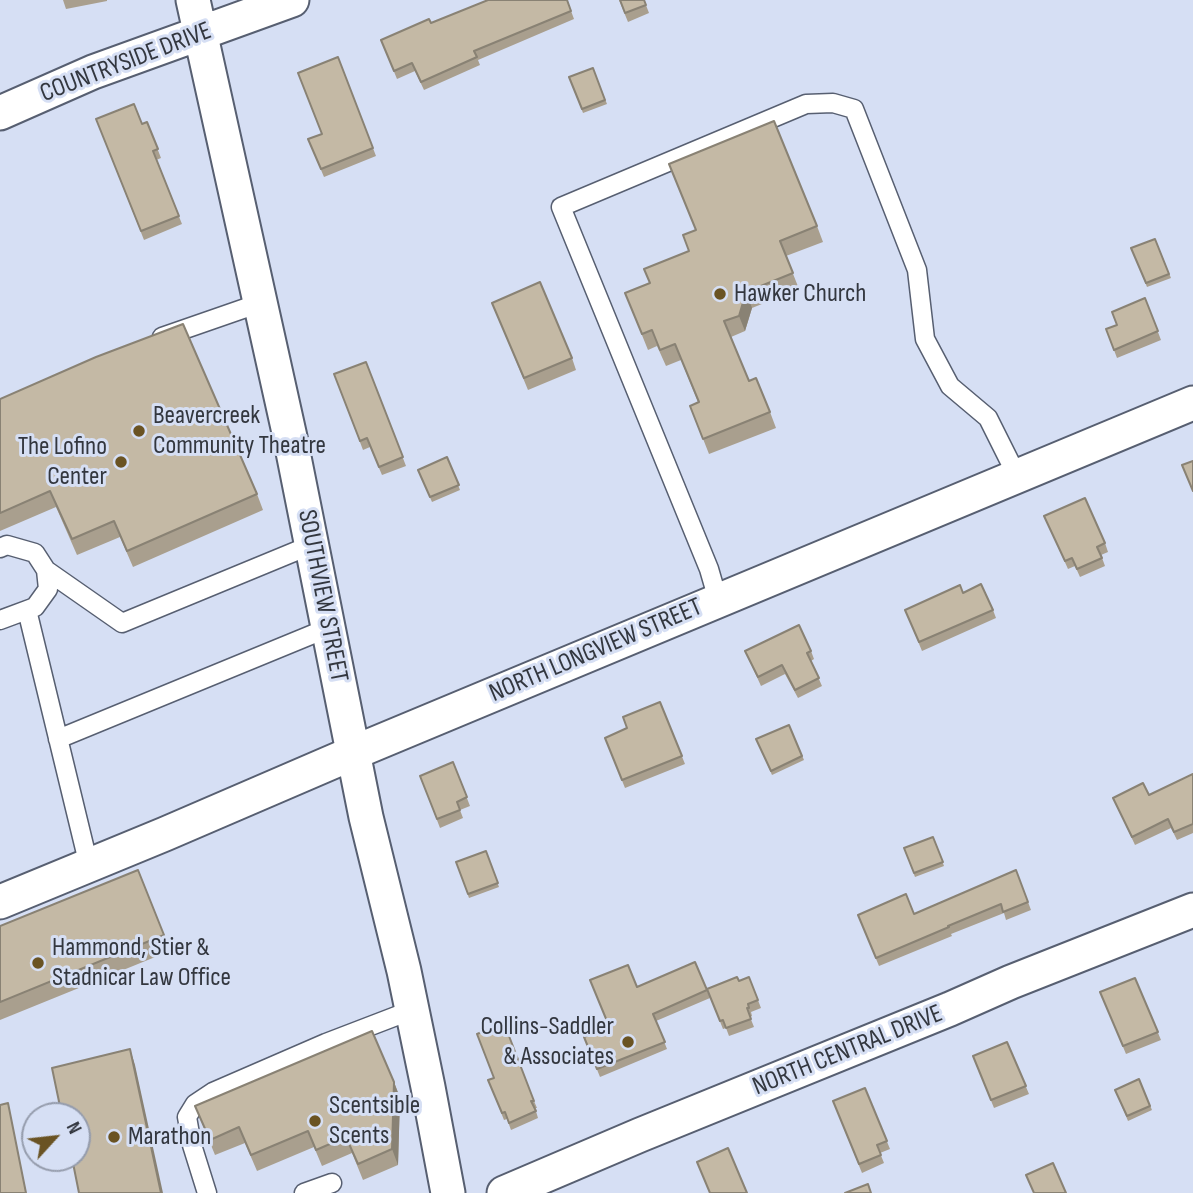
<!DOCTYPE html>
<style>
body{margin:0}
#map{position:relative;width:1193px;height:1193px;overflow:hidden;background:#d6dff4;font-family:"Sofia Sans Condensed",sans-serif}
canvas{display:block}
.north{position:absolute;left:21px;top:1102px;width:70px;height:70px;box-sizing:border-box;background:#d6dff4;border:2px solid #959cac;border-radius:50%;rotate:63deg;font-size:19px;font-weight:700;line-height:28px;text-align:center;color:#33373f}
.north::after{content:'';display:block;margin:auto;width:24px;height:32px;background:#6a5323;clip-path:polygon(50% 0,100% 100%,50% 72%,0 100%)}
</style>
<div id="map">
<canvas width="1193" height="1193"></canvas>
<div class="north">N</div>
</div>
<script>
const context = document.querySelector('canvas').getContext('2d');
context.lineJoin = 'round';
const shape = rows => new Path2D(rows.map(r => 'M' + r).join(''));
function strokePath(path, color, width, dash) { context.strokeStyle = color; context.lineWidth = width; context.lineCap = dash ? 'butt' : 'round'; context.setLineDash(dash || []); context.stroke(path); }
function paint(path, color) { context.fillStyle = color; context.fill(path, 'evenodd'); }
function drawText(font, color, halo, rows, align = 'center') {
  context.font = font + ' "Sofia Sans Condensed",sans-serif'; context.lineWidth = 6; context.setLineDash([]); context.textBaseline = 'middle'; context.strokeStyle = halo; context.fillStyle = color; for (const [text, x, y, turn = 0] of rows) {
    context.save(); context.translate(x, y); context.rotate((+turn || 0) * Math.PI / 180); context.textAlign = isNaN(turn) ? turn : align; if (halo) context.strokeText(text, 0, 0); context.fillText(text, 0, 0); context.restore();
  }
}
const service = shape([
 [162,337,260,303],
 [0,548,7,545,35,553,46,570,48,589,35,607,0,620],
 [46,570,122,623,311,545],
 [718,600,709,569,561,207,806,104,833,103,854,109,917,270,925,339,950,386,988,418,1017,476],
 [27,610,89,866],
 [58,739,328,628],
 [207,1193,192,1145,187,1117,195,1104,213,1092,326,1043,412,1010],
 [304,1193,332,1183]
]);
const minor = shape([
 [193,0,290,437,366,817,404,971,428,1087,448,1193],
 [0,113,93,72,292,0],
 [0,902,165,834,360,750,1193,403],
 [504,1193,640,1135,950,1009,1011,982,1193,910]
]);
const wall = shape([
 [63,0,107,0,107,1,66,9],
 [567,0,574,19,478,60,480,65,424,90,415,71,397,79,381,40,431,23],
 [619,0,644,0,649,13,628,22],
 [338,57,376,156,324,177,308,139,322,134],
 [593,68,607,104,583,113,569,77],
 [96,119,142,124,147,122,161,158,156,160,182,224,144,240],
 [669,164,817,226,823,242,786,256,799,289,752,308,745,331,731,337,749,381,770,412,776,428,709,454,696,421,698,402,681,360,666,366,657,346,648,350,625,293,650,284,689,251,683,235,696,230],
 [1155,239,1171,278,1147,287,1131,248],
 [1145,298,1161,340,1117,358,1106,329,1117,325],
 [492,303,572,358,576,370,528,390],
 [366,362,406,466,382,475,370,447,363,450,334,374],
 [0,399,257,494,263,510,133,567,120,537,77,555,56,507,0,531],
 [447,457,460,490,432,502,418,470],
 [1044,516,1105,543,1108,552,1101,555,1105,566,1080,577,1075,566,1068,569],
 [963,593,993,610,996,618,922,651,905,610],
 [745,651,811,651,814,659,811,661,822,686,798,698,785,674,761,686],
 [660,702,685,764,625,788,605,738,627,728],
 [789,725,804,760,772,775,756,739],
 [453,762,470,806,460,810,463,818,440,828,420,776],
 [1193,774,1193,833,1177,840,1171,828,1135,845,1113,798,1149,795],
 [933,837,944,866,915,877,904,848],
 [486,851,499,887,469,898,456,862],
 [1016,870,1031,910,1006,920,1004,913,951,934,952,936,879,966,861,923,914,914],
 [0,926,164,935,170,951,0,1020],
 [749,977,761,1008,751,1012,752,1016,750,1017,754,1027,729,1036,726,1028,723,1029,707,989,739,981],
 [1135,978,1161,1040,1126,1054,1100,992],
 [637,987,707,990,710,998,656,1021,667,1049,600,1077,584,1037,609,1026],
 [1007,1042,1029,1094,994,1108,973,1056],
 [1139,1079,1152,1110,1128,1121,1115,1090],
 [488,1080,534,1101,537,1108,535,1108,538,1118,511,1130,507,1119,504,1120],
 [394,1082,400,1098,398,1165,363,1180,352,1153,322,1166,314,1147,257,1171,245,1143,215,1155,195,1106],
 [865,1088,890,1149,880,1153,884,1163,862,1173,836,1109]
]);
const shadedWall = shape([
 [746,292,752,308,745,331,739,316],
 [130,1049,135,1065,163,1193,161,1193],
 [394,1082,400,1098,398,1165,392,1149]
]);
const building = shape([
 [488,0,567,0,571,11,474,51,477,57,421,82,412,63,394,71,381,40,429,19,431,23,488,0],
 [620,0,644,0,646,5,625,13,620,0],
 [338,57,373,148,321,169,308,139,322,134,298,73,338,57],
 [593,68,605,100,582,109,569,77,593,68],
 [134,104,142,124,147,122,158,149,153,151,179,216,141,231,96,119,134,104],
 [774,121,817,226,780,241,793,273,746,292,739,316,724,321,749,381,756,378,770,412,703,439,690,406,699,402,675,344,660,350,652,330,642,334,625,293,650,283,644,269,689,251,683,235,696,230,669,164,774,121],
 [1155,239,1169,274,1146,283,1131,248,1155,239],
 [540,282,572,358,524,378,492,303,540,282],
 [1145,298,1158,331,1114,350,1106,329,1117,325,1112,312,1145,298],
 [183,324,257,494,127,551,114,521,72,539,50,491,0,513,0,399,96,357,183,324],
 [366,362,403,457,379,467,367,438,360,441,334,374,366,362],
 [447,457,459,485,430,497,418,470,447,457],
 [1193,461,1193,491,1182,465,1193,461],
 [1085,498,1105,543,1097,547,1102,558,1077,569,1072,558,1065,561,1044,516,1085,498],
 [981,584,993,610,919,642,905,610,960,585,963,593,981,584],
 [799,625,811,651,807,653,819,678,795,690,782,665,758,677,745,651,799,625],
 [660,702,682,756,622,780,605,738,627,728,623,717,660,702],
 [789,725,802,756,771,771,756,739,789,725],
 [453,762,467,797,457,802,460,810,437,819,420,776,453,762],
 [1193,774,1193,824,1174,832,1168,819,1132,837,1113,798,1143,783,1149,795,1193,774],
 [933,837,943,862,914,873,904,848,933,837],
 [486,851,498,883,468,894,456,862,486,851],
 [138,870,164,935,0,1002,0,926,138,870],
 [1016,870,1028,902,1003,912,1001,904,948,926,949,927,876,958,858,915,906,894,914,914,1016,870],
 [695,962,707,990,653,1014,665,1042,597,1069,584,1037,609,1026,590,980,628,965,637,987,695,962],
 [737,977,739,981,749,977,758,1000,748,1004,749,1008,747,1008,751,1019,726,1028,723,1020,720,1021,707,989,737,977],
 [1135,978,1158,1032,1123,1046,1100,992,1135,978],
 [504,1023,534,1101,531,1101,536,1111,509,1123,505,1112,502,1113,488,1080,494,1078,477,1034,504,1023],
 [372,1031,394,1082,392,1149,358,1164,346,1137,316,1150,308,1131,251,1155,239,1127,210,1140,195,1106,372,1031],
 [1007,1042,1026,1086,991,1100,973,1056,1007,1042],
 [130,1049,161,1193,79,1193,72,1158,77,1158,77,1116,62,1116,52,1068,130,1049],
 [1139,1079,1150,1106,1127,1116,1115,1090,1139,1079],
 [865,1088,887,1141,877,1145,881,1155,859,1164,833,1101,865,1088],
 [8,1103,26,1193,0,1193,0,1105,8,1103],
 [728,1148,747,1193,710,1193,697,1162,728,1148],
 [1053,1163,1066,1193,1034,1193,1026,1175,1053,1163],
 [868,1184,871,1193,845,1193,868,1184]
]);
const markers = [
 [720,294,7,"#6a5323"],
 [139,431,7,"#6a5323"],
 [121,462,7,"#6a5323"],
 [38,963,7,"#6a5323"],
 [628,1042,7,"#6a5323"],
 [315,1121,7,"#6a5323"],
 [114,1137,7,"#6a5323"]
];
const streetNames = [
 ["COUNTRYSIDE DRIVE",126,63,-21],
 ["SOUTHVIEW STREET",322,596,79],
 ["NORTH LONGVIEW STREET",596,651,-23],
 ["NORTH CENTRAL DRIVE",848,1051,-22]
];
const poiNames = [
 ["Hawker Church",734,294],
 ["Beavercreek",153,416],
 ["Community Theatre",153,446],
 ["The Lofino",107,447,"right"],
 ["Center",107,477,"right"],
 ["Hammond, Stier &",52,948],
 ["Stadnicar Law Office",52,978],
 ["Collins-Saddler",614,1027,"right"],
 ["& Associates",614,1057,"right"],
 ["Scentsible",329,1106],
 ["Scents",329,1136],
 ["Marathon",128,1137]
];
strokePath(service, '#575f71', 21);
strokePath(minor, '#575f71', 37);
strokePath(service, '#fff', 18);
strokePath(minor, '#fff', 33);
paint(wall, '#a99f8e');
paint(shadedWall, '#898274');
paint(building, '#c4b9a5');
strokePath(building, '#898274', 2);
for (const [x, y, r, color] of markers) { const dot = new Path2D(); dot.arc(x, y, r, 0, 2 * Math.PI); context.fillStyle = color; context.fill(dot); strokePath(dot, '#d6dff4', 2.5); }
drawText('26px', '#33373f', '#d6dff4', streetNames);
drawText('26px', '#33373f', '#d6dff4', poiNames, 'left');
</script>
